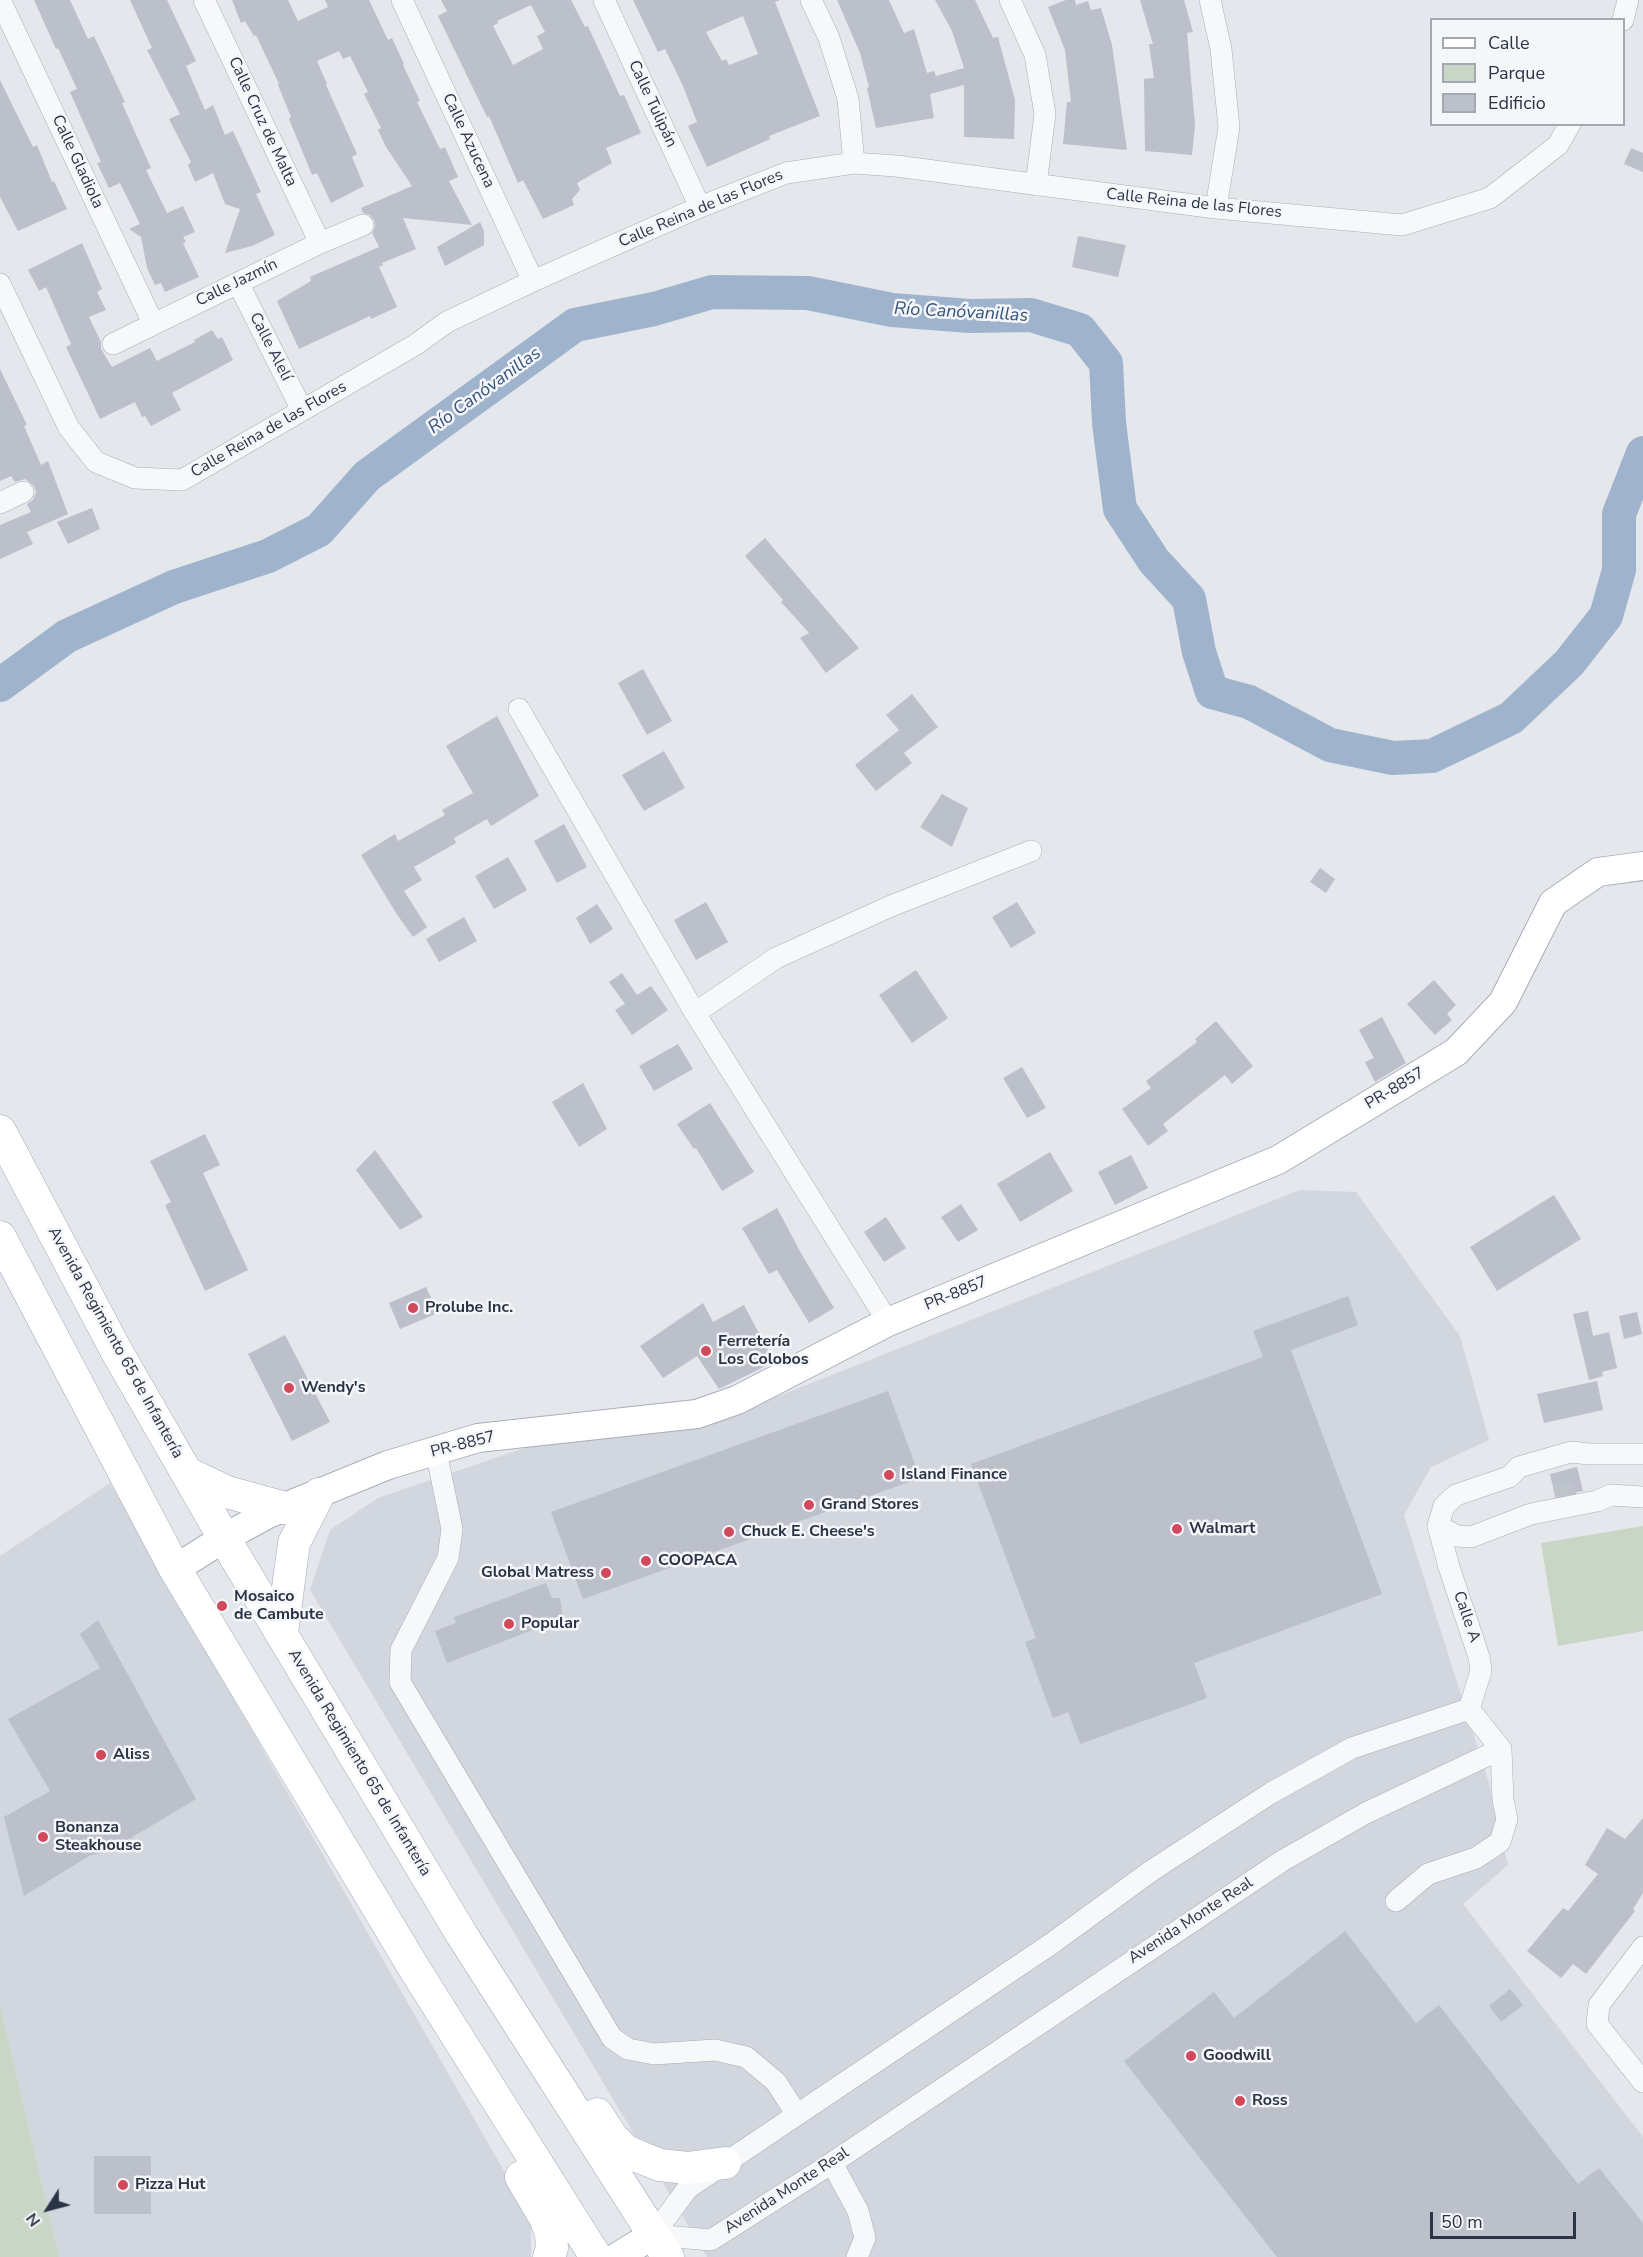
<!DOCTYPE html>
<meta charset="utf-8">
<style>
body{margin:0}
#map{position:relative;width:1643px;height:2257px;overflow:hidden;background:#e4e7ec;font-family:"Nunito Sans",sans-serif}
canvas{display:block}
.legend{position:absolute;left:1430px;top:18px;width:195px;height:108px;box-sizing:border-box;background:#f4f6f9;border:2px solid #a4a8b1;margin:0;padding:8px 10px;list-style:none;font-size:18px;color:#2b3445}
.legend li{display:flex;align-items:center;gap:12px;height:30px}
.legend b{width:30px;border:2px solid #a4a8b1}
.north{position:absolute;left:18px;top:2179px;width:60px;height:60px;-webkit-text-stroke:4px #f4f6f9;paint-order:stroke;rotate:234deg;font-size:16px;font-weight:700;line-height:24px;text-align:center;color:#2b3445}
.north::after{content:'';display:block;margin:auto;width:21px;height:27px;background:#2b3445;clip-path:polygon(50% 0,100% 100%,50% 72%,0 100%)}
.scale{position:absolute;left:1430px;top:2212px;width:146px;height:27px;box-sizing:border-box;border:3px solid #2b3445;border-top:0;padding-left:8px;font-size:18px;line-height:21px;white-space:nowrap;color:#2b3445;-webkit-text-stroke:4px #f4f6f9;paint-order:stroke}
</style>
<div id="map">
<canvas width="1643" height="2257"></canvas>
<ul class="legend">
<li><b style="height:8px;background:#fff"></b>Calle</li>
<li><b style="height:16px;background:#c9d6c5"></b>Parque</li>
<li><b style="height:16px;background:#bbc0ca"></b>Edificio</li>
</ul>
<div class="north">N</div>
<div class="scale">50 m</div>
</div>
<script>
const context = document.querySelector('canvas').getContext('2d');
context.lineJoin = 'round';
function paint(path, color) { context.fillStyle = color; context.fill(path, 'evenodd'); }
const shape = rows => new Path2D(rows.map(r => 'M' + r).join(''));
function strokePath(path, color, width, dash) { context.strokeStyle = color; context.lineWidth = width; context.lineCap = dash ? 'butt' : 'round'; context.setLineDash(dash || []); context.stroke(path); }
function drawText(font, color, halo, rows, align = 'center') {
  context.font = font + ' "Nunito Sans",sans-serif'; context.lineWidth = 5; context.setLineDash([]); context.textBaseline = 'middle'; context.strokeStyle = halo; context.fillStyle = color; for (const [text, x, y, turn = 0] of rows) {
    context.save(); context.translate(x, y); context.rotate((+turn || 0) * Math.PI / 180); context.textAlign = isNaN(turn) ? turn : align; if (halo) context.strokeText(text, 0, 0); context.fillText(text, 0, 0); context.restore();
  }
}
const built = shape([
 [1300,1190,1356,1192,1460,1336,1489,1440,1431,1467,1404,1515,1489,1783,1508,1865,1463,1904,1643,2137,1643,2257,707,2257,310,1590,330,1530,378,1498,542,1442,695,1429],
 [110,1483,531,2218,531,2257,59,2257,0,2005,0,1556]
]);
const green = shape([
 [1643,1526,1643,1631,1558,1646,1541,1543],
 [0,2005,59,2257,0,2257]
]);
const river = shape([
 [0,685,67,636,174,587,268,556,319,530,367,476,575,325,654,309,712,292,808,293,892,310,970,316,1031,315,1080,330,1106,363,1109,423,1120,509,1154,561,1189,599,1199,652,1212,692,1249,702,1330,745,1393,758,1432,756,1511,718,1569,663,1606,616,1619,570,1619,514,1643,453]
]);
const building = shape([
 [34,0,70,0,88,39,94,36,125,102,122,103,151,168,146,170,167,213,183,206,195,232,183,237,186,242,183,243,199,277,165,292,161,283,155,285,147,268,141,237,129,229,140,224,120,183,109,188,97,163,101,162,70,92,77,89,58,48,56,49],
 [130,0,167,0,196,61,186,66,205,110,213,105,225,135,233,131,261,192,256,194,275,235,252,246,225,253,240,209,225,204,213,173,195,182,188,165,191,162,169,119,180,114,147,50,152,48],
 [232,0,288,0,298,21,328,7,325,0,369,0,388,40,392,38,404,64,403,65,420,101,417,102,440,149,445,147,458,177,449,181,472,225,403,218,416,249,382,263,383,265,379,267,397,307,371,319,370,316,299,349,277,301,311,281,310,277,379,247,372,233,375,227,374,220,370,215,363,213,361,208,412,186,386,147,378,130,381,128,364,94,368,92,350,56,343,59,339,51,317,61,327,84,326,85,357,154,352,157,364,186,331,203,317,173,312,175,289,119,291,117,278,85,279,84,256,35,254,36,245,21,241,23],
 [441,0,571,0,585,27,588,26,620,96,624,95,641,133,606,148,612,163,577,183,580,190,572,199,574,205,543,219,523,180,518,183,489,116,487,117,438,16,447,11],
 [531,5,545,32,537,36,543,49,513,65,493,26,498,23,497,21],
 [633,0,780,0,775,2,820,116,769,136,770,139,707,167,688,126,697,122,683,86,665,49,658,52],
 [743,16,758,54,729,65,726,59,722,61,706,32],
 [837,0,889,0,904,33,914,29,927,73,934,71,936,76,964,68,952,31,935,0,975,0,993,38,998,37,1015,100,1014,139,964,137,964,85,930,94,934,118,876,128,867,88,869,87,860,53],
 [1066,0,1075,0,1076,5,1088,1,1091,10,1101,8,1112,45,1127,150,1063,144,1067,102,1071,102,1065,50,1048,7],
 [1140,0,1184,0,1193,32,1187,33,1195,125,1192,155,1145,151,1144,79,1154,78,1149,44,1153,44],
 [0,80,33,147,37,145,52,182,54,181,67,209,18,231,0,197],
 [1631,148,1643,153,1643,172,1624,164],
 [480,222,484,231,484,245,445,266,437,247],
 [1078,236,1126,245,1118,277,1072,267],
 [82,243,102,289,97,292,106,310,89,317,101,342,101,349,112,367,150,348,157,361,195,342,194,340,212,330,218,339,222,337,233,360,172,393,181,410,151,426,145,416,142,417,135,402,100,419,66,347,71,344,46,287,39,291,28,270],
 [0,369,27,425,24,426,41,465,48,461,68,514,27,532,33,544,0,559,0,525,31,512,27,504,33,500,36,492,34,486,25,479,15,482,11,476,0,481],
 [92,508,100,529,68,544,57,522],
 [765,538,859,648,826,673,800,638,809,633,781,602,783,600,745,556],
 [643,669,672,721,647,735,618,683],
 [912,694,938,727,904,753,912,763,876,791,855,765,899,730,886,715],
 [497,716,539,796,491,826,487,819,454,838,456,843,414,867,422,880,404,891,427,927,413,937,396,913,361,855,395,834,398,841,445,815,442,810,473,793,446,746],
 [664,751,685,788,644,811,622,775],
 [942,794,968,808,952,847,920,827],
 [564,824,587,867,557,883,534,841],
 [508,857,527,890,494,909,475,876],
 [1320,868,1335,879,1326,893,1310,882],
 [706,902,728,942,696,960,674,920],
 [1017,902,1036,933,1011,948,992,917],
 [597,904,613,929,590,944,576,918],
 [464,917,477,941,439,962,426,939],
 [916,970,948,1018,912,1043,879,995],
 [622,973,637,995,651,986,668,1010,632,1035,615,1010,625,1004,609,982],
 [1434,980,1456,1005,1447,1014,1452,1020,1435,1035,1407,1004],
 [1382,1017,1406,1063,1375,1082,1365,1062,1374,1058,1359,1030],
 [1216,1021,1253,1066,1232,1084,1225,1075,1163,1124,1168,1131,1148,1146,1122,1109,1151,1088,1146,1081,1197,1042,1195,1039],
 [678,1044,693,1069,654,1091,639,1066],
 [1022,1067,1046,1108,1027,1118,1003,1078],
 [583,1083,607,1129,579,1147,552,1102],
 [710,1103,754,1172,722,1191,696,1148,694,1149,677,1124],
 [205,1134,220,1165,203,1173,248,1270,205,1291,165,1205,171,1202,150,1161],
 [375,1150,423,1217,400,1230,356,1170],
 [1050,1152,1073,1191,1020,1222,997,1184],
 [1131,1155,1148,1188,1115,1205,1098,1172],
 [1554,1195,1581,1239,1497,1291,1470,1247],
 [961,1204,978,1230,958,1242,941,1217],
 [777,1208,802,1255,834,1308,809,1323,777,1270,769,1274,742,1228],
 [886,1217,906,1248,884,1262,864,1232],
 [426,1287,438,1313,400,1329,389,1303],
 [1348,1296,1358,1325,1291,1350,1382,1594,1194,1663,1207,1698,1080,1744,1068,1712,1053,1718,1025,1642,1036,1638,971,1464,1263,1357,1253,1331],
 [703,1303,713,1322,744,1305,774,1362,719,1389,697,1356,663,1378,640,1346],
 [1588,1311,1593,1336,1609,1332,1617,1368,1602,1372,1603,1376,1589,1380,1573,1314],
 [1637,1312,1642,1334,1624,1339,1619,1316],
 [285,1335,330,1422,292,1441,248,1354],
 [1597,1381,1603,1410,1544,1423,1537,1394],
 [888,1391,920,1478,583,1599,551,1512],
 [1577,1467,1583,1491,1555,1496,1550,1474],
 [546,1583,552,1598,560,1598,564,1626,545,1629,543,1626,447,1663,435,1631,456,1623,454,1617],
 [98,1620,196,1799,111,1850,89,1856,24,1896,4,1817,50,1791,8,1719,100,1668,80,1634],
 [1643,1818,1643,1893,1633,1909,1635,1911,1586,1974,1573,1964,1561,1978,1527,1951,1563,1908,1568,1911,1598,1874,1585,1865,1607,1828,1625,1839],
 [1345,1931,1416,2023,1439,2005,1578,2184,1599,2168,1643,2223,1643,2257,1277,2257,1124,2061,1214,1992,1234,2018],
 [1510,1989,1523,2005,1501,2022,1489,2006],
 [94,2156,151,2156,151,2214,94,2214]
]);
const streetTunnel = shape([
 [1555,1496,1582,1490]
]);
const street = shape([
 [0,0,153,323],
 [204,0,320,243],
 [402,0,533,281],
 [604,0,700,207],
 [811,0,829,38,848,99,854,163],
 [1010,0,1035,55,1045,114,1036,185],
 [1210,0,1221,49,1229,127,1216,208],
 [1623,20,1628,0],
 [238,283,302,410],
 [0,284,69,428,96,462,135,478,182,480,415,345,447,322,533,281,700,207,786,173,854,163,896,166,1216,208,1402,225,1490,198,1558,145,1570,124],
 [113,344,320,243,363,225],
 [0,503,23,492],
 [519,709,695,1013,888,1322],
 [695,1013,776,958,891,906,1031,851],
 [436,1451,452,1529,448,1558,401,1650,400,1682,612,2038,628,2049,654,2054,715,2050,746,2057,776,2082,797,2115],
 [1438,1526,1444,1506,1456,1495,1509,1477,1519,1467,1571,1452,1589,1454,1643,1454],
 [1438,1526,1457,1536,1471,1537,1531,1514,1597,1501,1611,1495,1643,1497],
 [1438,1526,1449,1567,1479,1657,1481,1671,1469,1709],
 [1396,1901,1428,1874,1476,1858,1500,1842,1507,1819,1503,1800,1501,1749,1469,1709],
 [1643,1947,1599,2005,1597,2024,1643,2082],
 [832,2163,858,2211,865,2238,857,2257],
 [653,2235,711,2240,832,2163,1282,1861,1366,1813,1501,1749],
 [653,2235,688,2188,1051,1944,1151,1871,1271,1793,1352,1748,1469,1709]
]);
const secondary = shape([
 [175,1569,224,1538,268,1514,388,1465,478,1438,697,1414,737,1400,888,1322,1278,1160,1456,1052,1503,1002,1553,903,1598,872,1643,866],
 [617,2257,653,2235]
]);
const primary = shape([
 [0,1131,117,1352,224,1538,462,1935,668,2257],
 [0,1237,175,1569,414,1968,596,2257],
 [187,1473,227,1492,285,1508],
 [282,1633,294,1543,319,1494],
 [597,2114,612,2137,626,2151,642,2158,660,2165,687,2168,725,2163],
 [521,2177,545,2218,551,2234,552,2248,549,2257]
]);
const markers = [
 [413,1308,6,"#d1495b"],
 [706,1351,6,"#d1495b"],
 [289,1388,6,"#d1495b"],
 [889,1475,6,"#d1495b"],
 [809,1505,6,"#d1495b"],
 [1177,1529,6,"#d1495b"],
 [729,1532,6,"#d1495b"],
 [646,1561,6,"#d1495b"],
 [606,1573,6,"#d1495b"],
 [222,1606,6,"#d1495b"],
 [509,1624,6,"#d1495b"],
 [101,1755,6,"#d1495b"],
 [43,1837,6,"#d1495b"],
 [1191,2056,6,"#d1495b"],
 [1240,2101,6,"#d1495b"],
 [123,2185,6,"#d1495b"]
];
const streetNames = [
 ["Calle Tulipán",652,104,65],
 ["Calle Cruz de Malta",262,122,65],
 ["Calle Azucena",468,141,65],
 ["Calle Gladiola",77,162,65],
 ["Calle Reina de las Flores",1194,204,6],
 ["Calle Reina de las Flores",701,209,-23],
 ["Calle Jazmín",237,283,-26],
 ["Calle Alelí",270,347,63],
 ["Calle Reina de las Flores",269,430,-30],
 ["PR-8857",1395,1089,-31],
 ["PR-8857",956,1294,-22],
 ["Avenida Regimiento 65 de Infantería",115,1343,61],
 ["PR-8857",463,1445,-14],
 ["Calle A",1466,1617,71],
 ["Avenida Regimiento 65 de Infantería",359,1763,59],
 ["Avenida Monte Real",1191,1921,-33],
 ["Avenida Monte Real",787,2191,-33]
];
const poiNames = [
 ["Prolube Inc.",425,1308],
 ["Ferretería",718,1342],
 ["Los Colobos",718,1360],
 ["Wendy's",301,1388],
 ["Island Finance",901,1475],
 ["Grand Stores",821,1505],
 ["Walmart",1189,1529],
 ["Chuck E. Cheese's",741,1532],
 ["COOPACA",658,1561],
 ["Global Matress",594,1573,"right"],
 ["Mosaico",234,1597],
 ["de Cambute",234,1615],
 ["Popular",521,1624],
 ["Aliss",113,1755],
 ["Bonanza",55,1828],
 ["Steakhouse",55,1846],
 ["Goodwill",1203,2056],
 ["Ross",1252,2101],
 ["Pizza Hut",135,2185]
];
const waterNames = [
 ["Río Canóvanillas",961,313,3],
 ["Río Canóvanillas",485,391,-36]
];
paint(built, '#d2d6de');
paint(green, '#c9d6c5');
strokePath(river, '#9fb4cc', 34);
paint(building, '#bbc0ca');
strokePath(streetTunnel, '#bfc3cb', 21, [21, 10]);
strokePath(street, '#a9aeb7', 22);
strokePath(secondary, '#a9aeb7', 30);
strokePath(primary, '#a3abb8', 33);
strokePath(street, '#f7f8fa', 21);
strokePath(secondary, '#fff', 28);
strokePath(primary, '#fff', 32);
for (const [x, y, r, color] of markers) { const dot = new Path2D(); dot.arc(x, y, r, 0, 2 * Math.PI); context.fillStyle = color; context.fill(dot); strokePath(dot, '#f4f6f9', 2); }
drawText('16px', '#2b3445', '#f4f6f9', streetNames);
drawText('bold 16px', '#2b3445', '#f4f6f9', poiNames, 'left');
drawText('italic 18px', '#34527a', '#f4f6f9', waterNames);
</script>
